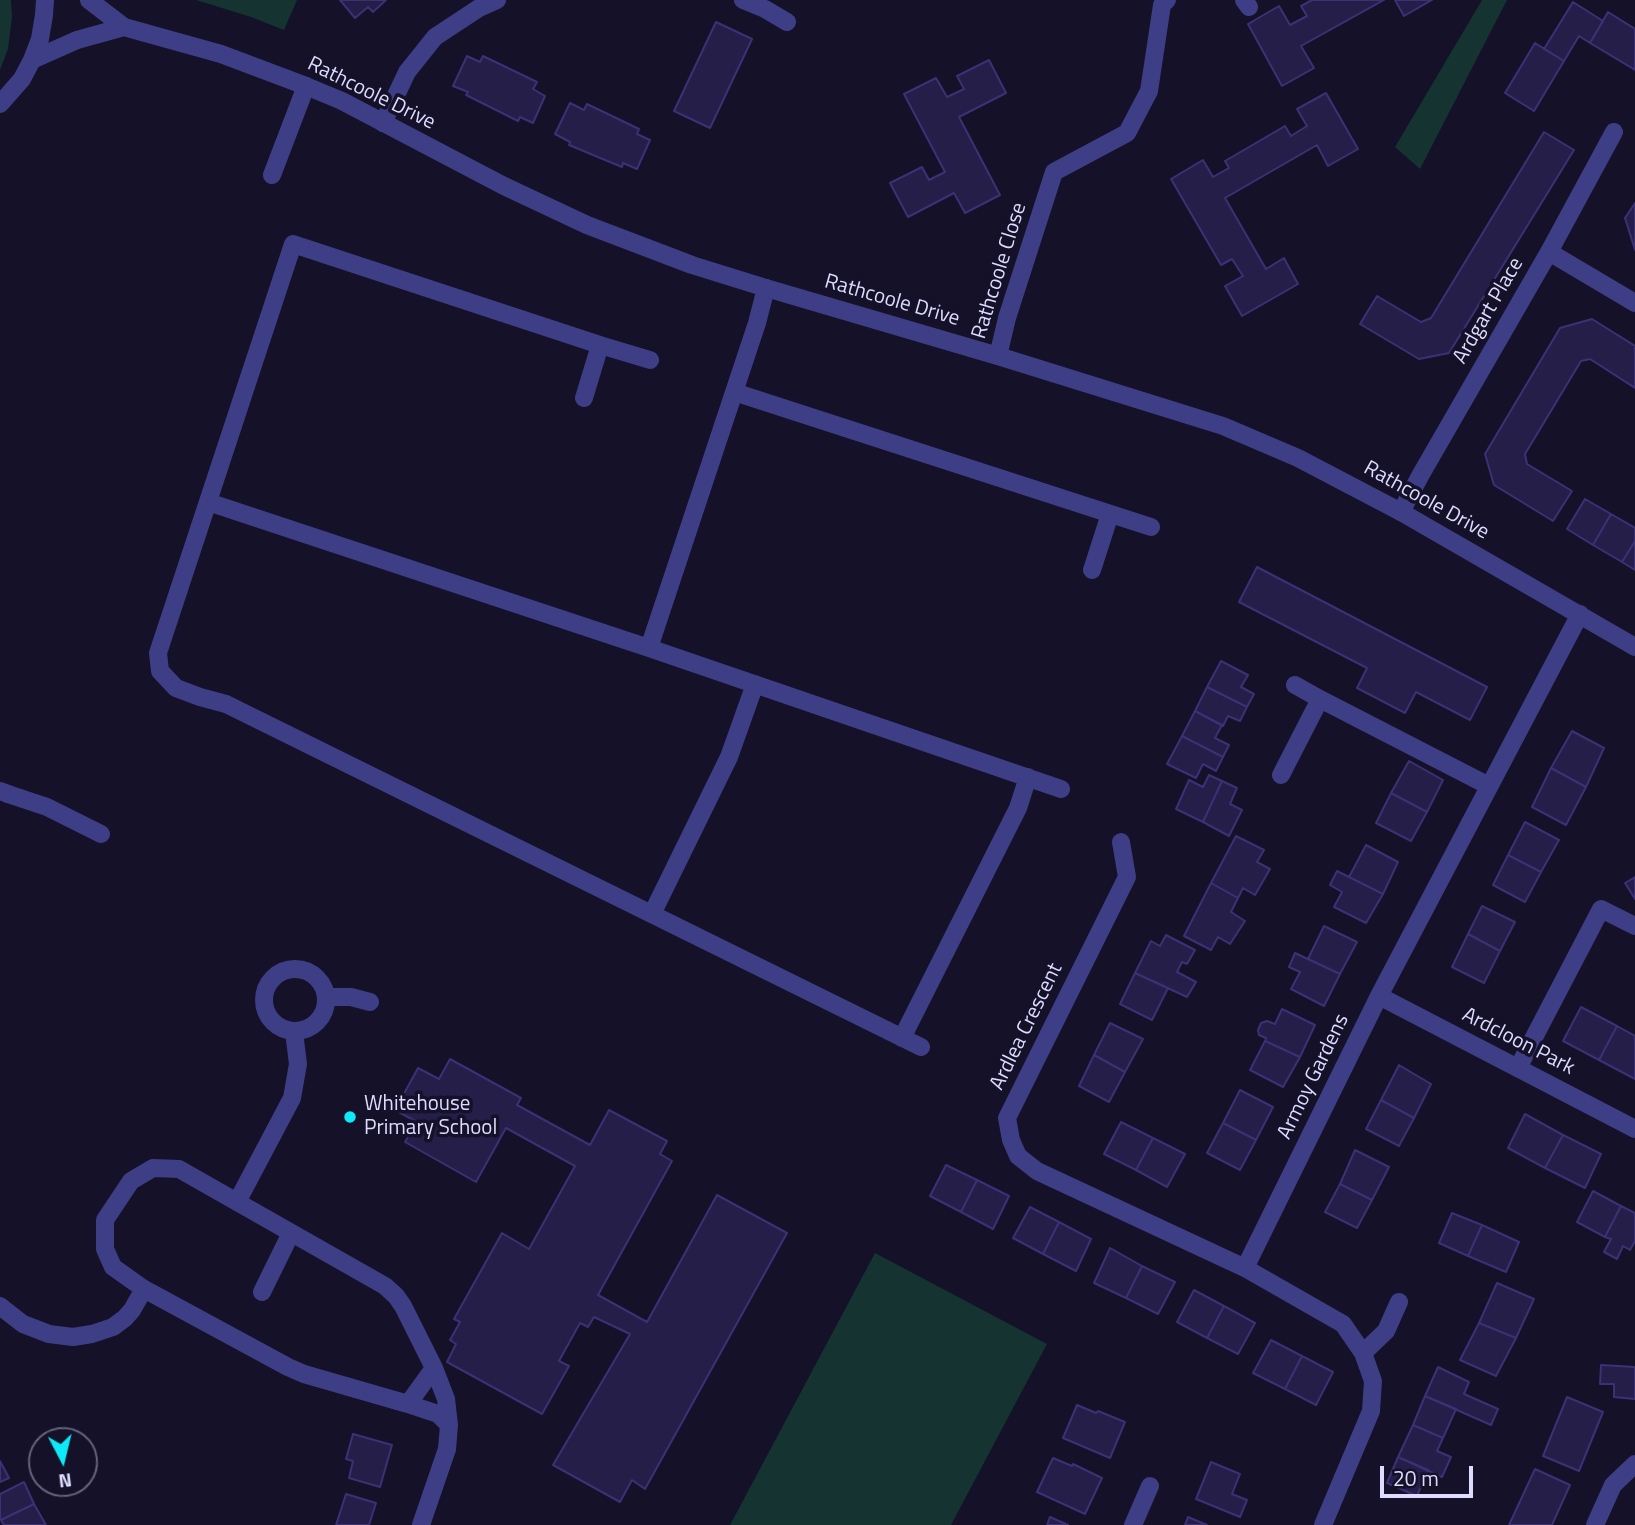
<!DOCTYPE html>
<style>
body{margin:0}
#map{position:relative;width:1635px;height:1525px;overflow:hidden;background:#141129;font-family:"Titillium Web",sans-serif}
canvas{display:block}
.north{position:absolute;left:28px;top:1427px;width:70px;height:70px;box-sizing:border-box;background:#141129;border:2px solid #64627e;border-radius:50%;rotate:173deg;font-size:19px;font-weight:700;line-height:28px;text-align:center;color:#dddbfe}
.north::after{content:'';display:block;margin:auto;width:24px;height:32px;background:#0de9f7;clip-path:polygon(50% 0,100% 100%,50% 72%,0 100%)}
.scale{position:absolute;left:1380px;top:1466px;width:93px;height:32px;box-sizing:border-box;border:4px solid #dddbfe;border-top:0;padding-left:9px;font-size:21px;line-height:24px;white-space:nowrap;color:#dddbfe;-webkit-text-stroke:5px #141129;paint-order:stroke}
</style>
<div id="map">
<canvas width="1635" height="1525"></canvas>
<div class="north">N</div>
<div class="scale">20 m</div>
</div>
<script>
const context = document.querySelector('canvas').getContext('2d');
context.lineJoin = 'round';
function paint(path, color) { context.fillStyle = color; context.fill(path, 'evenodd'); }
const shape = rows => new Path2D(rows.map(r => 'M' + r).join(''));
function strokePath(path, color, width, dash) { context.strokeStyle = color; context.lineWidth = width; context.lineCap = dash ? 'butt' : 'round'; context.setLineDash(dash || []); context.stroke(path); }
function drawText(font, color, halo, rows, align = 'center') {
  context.font = font + ' "Titillium Web",sans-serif'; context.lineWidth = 7; context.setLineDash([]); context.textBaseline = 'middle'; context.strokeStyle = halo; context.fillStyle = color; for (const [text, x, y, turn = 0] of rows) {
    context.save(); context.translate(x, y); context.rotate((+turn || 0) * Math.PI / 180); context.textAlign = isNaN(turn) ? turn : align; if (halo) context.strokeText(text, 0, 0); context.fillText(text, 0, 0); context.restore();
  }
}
const green = shape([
 [0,0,11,0,12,17,8,49,0,70],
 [196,0,297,0,284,30,251,17],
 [1482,0,1507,0,1420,169,1395,147],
 [875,1253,1047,1344,951,1525,730,1525]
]);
const building = shape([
 [340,0,386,0,373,12,368,7,355,18,340,0],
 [1312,0,1384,0,1301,46,1314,68,1282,86,1248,24,1279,6,1290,25,1307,16,1301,6,1312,0],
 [1395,0,1432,0,1404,16,1395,0],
 [1573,2,1603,21,1590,43,1579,36,1564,61,1544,49,1573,2],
 [1608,12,1635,29,1635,70,1590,43,1608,12],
 [716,22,752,39,710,128,674,111,716,22],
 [1535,43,1564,61,1534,111,1505,93,1535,43],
 [467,56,480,62,483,56,537,82,533,89,545,96,533,123,520,117,518,121,466,95,468,92,453,86,467,56],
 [989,60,1006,93,959,117,1000,195,965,213,954,193,908,217,890,183,922,167,929,180,945,172,904,94,936,78,947,97,964,89,957,76,989,60],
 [1326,93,1358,149,1328,166,1317,145,1225,198,1266,269,1284,258,1298,284,1242,316,1225,286,1243,276,1232,259,1221,265,1171,179,1203,160,1213,177,1229,168,1225,161,1285,126,1291,136,1307,126,1297,109,1326,93],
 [570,103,584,110,587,104,639,129,637,134,650,140,637,169,623,163,622,167,569,145,570,142,555,134,570,103],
 [1544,132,1574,150,1449,353,1419,359,1360,324,1377,296,1421,322,1431,318,1544,132],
 [1635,203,1635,250,1625,218,1635,203],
 [1592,319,1635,346,1635,388,1590,359,1581,361,1525,454,1527,464,1572,491,1553,521,1494,485,1485,454,1560,328,1592,319],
 [1585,499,1611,514,1593,545,1567,529,1585,499],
 [1611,514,1635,528,1635,541,1622,562,1593,545,1611,514],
 [1635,541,1635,570,1622,562,1635,541],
 [1257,567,1487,687,1470,720,1416,692,1405,713,1357,688,1367,668,1239,602,1257,567],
 [1221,661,1248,675,1241,687,1254,694,1247,707,1207,687,1221,661],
 [1207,687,1247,707,1240,721,1228,716,1223,726,1195,711,1207,687],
 [1195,711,1222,725,1215,738,1229,745,1223,757,1182,736,1195,711],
 [1572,731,1604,748,1586,787,1551,768,1572,731],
 [1182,736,1223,757,1216,771,1203,764,1196,778,1167,764,1182,736],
 [1409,761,1443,780,1427,812,1391,793,1409,761],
 [1551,768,1586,787,1566,825,1532,807,1551,768],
 [1209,775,1222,781,1203,822,1176,809,1189,780,1203,787,1209,775],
 [1222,781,1237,788,1230,804,1242,810,1229,836,1203,822,1222,781],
 [1391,793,1427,812,1411,841,1376,823,1391,793],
 [1525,822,1559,840,1541,872,1508,855,1525,822],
 [1236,836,1264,850,1257,862,1270,869,1255,895,1243,888,1238,898,1211,883,1236,836],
 [1366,845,1398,862,1383,894,1349,877,1366,845],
 [1508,855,1541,872,1525,902,1493,885,1508,855],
 [1337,871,1383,894,1366,923,1334,907,1342,892,1330,885,1337,871],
 [1635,877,1635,899,1625,883,1635,877],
 [1211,883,1238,898,1231,912,1245,921,1230,944,1218,937,1211,950,1184,936,1211,883],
 [1482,906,1515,922,1500,951,1468,934,1482,906],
 [1324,926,1357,942,1340,974,1308,959,1324,926],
 [1468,934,1500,951,1484,983,1452,967,1468,934],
 [1166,935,1195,950,1187,964,1182,962,1177,972,1196,982,1187,997,1135,973,1151,941,1160,946,1166,935],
 [1295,953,1340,974,1324,1006,1291,989,1300,972,1289,967,1295,953],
 [1135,973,1168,988,1152,1020,1120,1004,1135,973],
 [1581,1007,1617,1026,1599,1060,1563,1041,1581,1007],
 [1282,1009,1315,1025,1300,1057,1265,1041,1266,1038,1259,1035,1258,1030,1261,1023,1267,1021,1275,1024,1282,1009],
 [1110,1023,1143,1039,1125,1072,1094,1055,1110,1023],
 [1617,1026,1635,1036,1635,1079,1599,1060,1617,1026],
 [1265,1041,1300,1057,1283,1087,1250,1070,1265,1041],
 [1094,1055,1125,1072,1109,1102,1079,1086,1094,1055],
 [450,1059,521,1098,517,1105,590,1145,609,1110,667,1141,660,1154,672,1161,598,1295,647,1322,717,1195,787,1233,645,1489,632,1480,620,1502,553,1465,630,1334,594,1317,588,1327,580,1323,559,1361,569,1366,542,1414,447,1362,456,1344,450,1340,460,1322,454,1319,502,1233,529,1249,575,1166,506,1128,476,1182,405,1142,417,1122,395,1110,418,1068,439,1079,450,1059],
 [1399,1065,1431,1084,1414,1118,1381,1100,1399,1065],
 [1240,1090,1273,1107,1256,1140,1223,1123,1240,1090],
 [1381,1100,1414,1118,1399,1146,1366,1129,1381,1100],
 [1525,1114,1563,1135,1545,1168,1508,1148,1525,1114],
 [1121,1122,1153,1138,1136,1170,1104,1154,1121,1122],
 [1223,1123,1256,1140,1240,1170,1207,1153,1223,1123],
 [1563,1135,1601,1154,1585,1188,1545,1168,1563,1135],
 [1153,1138,1185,1154,1167,1187,1136,1170,1153,1138],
 [1355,1150,1389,1167,1372,1200,1340,1184,1355,1150],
 [946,1165,977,1180,961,1212,930,1196,946,1165],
 [977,1180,1009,1196,993,1229,961,1212,977,1180],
 [1340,1184,1372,1200,1357,1228,1325,1212,1340,1184],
 [1593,1191,1621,1206,1605,1237,1577,1222,1593,1191],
 [1621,1206,1635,1213,1635,1241,1630,1250,1623,1246,1617,1259,1604,1252,1611,1239,1605,1237,1621,1206],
 [1030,1207,1059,1222,1043,1254,1013,1238,1030,1207],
 [1452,1213,1482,1225,1468,1256,1439,1243,1452,1213],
 [1059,1222,1091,1239,1076,1271,1043,1254,1059,1222],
 [1482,1225,1519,1242,1506,1272,1468,1256,1482,1225],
 [1110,1248,1142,1266,1126,1298,1094,1283,1110,1248],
 [1142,1266,1175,1282,1158,1314,1126,1298,1142,1266],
 [1497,1283,1534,1299,1516,1338,1479,1323,1497,1283],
 [1194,1290,1224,1306,1207,1338,1177,1322,1194,1290],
 [1224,1306,1255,1323,1238,1354,1207,1338,1224,1306],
 [1479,1323,1516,1338,1496,1376,1460,1360,1479,1323],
 [1271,1340,1302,1356,1285,1389,1253,1373,1271,1340],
 [1302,1356,1333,1372,1316,1405,1285,1389,1302,1356],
 [1601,1365,1635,1367,1635,1399,1614,1397,1614,1384,1600,1384,1601,1365],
 [1438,1367,1469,1382,1464,1394,1498,1409,1491,1425,1425,1396,1438,1367],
 [1425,1396,1456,1409,1443,1438,1413,1425,1425,1396],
 [1567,1397,1603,1412,1579,1471,1543,1456,1567,1397],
 [1077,1405,1096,1413,1098,1411,1125,1422,1110,1458,1063,1438,1077,1405],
 [1413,1425,1443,1438,1437,1451,1451,1457,1442,1477,1398,1457,1413,1425],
 [353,1434,392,1445,380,1487,349,1478,353,1461,346,1459,353,1434],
 [1398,1457,1428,1470,1417,1496,1387,1483,1398,1457],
 [1053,1458,1072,1466,1073,1464,1102,1478,1085,1514,1037,1492,1053,1458],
 [0,1461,9,1478,0,1482,0,1461],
 [1211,1462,1240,1474,1232,1494,1247,1500,1240,1517,1196,1499,1211,1462],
 [1535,1469,1570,1485,1552,1525,1509,1525,1535,1469],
 [24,1482,34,1504,1,1520,0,1518,0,1494,24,1482],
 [346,1494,376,1503,369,1525,336,1525,346,1494],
 [34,1504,46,1525,4,1525,1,1520,34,1504],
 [1050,1517,1068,1525,1047,1525,1050,1517],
 [1188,1517,1207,1525,1185,1525,1188,1517]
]);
const service = shape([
 [272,175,306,86],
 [1295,685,1320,699],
 [1281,775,1320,699,1489,786],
 [8,794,47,807,101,834],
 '264 1000a31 31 0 1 1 62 0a31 31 0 1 1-62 0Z',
 [326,997,351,997,370,1002],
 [1518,1068,1601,909,1635,926],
 [237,1202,292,1098,298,1064,294,1032],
 [262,1292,291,1233],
 [0,1306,23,1324,49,1334,73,1337,92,1334,113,1327,125,1318,132,1310,144,1289],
 [408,1404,434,1368],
 [447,1449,449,1425,446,1399,434,1368,403,1306,396,1296,385,1286,179,1169,153,1168,131,1181,105,1220,105,1249,113,1267,144,1289,288,1367,304,1374,408,1404,438,1414,449,1425]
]);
const minor = shape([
 [743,0,765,9,787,22],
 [1244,0,1249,7],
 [383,123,407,72,435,37,479,8,497,0],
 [1549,252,1635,303],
 [998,356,1007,318,1054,172,1127,133,1149,91,1162,5,1167,0],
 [650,360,600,345,293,244,158,653,160,671,176,688,200,697,226,704,921,1047],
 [734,392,1151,527],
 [584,398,600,345],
 [208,502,649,648,1061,789],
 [1401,512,1420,476,1549,252,1614,132],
 [1092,570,1110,514],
 [649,648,757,323,766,288],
 [0,791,8,794],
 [1121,842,1127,877,1007,1118,1011,1140,1018,1156,1037,1171,1245,1268],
 [652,914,729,757,755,684],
 [1379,996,1635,1129],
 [902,1038,1018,808,1028,777],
 [1363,1353,1386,1331,1399,1302],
 [421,1525,447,1449],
 [1133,1525,1150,1486],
 [1323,1525,1371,1411,1373,1381,1363,1353,1343,1324,1245,1268,1379,996,1580,614],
 [1595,1525,1613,1485,1635,1464]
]);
const tertiary = shape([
 [89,0,124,27,221,54,306,86,342,101,504,186,587,225,692,265,766,288,998,356,1223,426,1298,458,1401,512,1635,647],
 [32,60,77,40,124,27],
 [0,104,22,79,32,60,40,39,44,15,45,0]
]);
const markers = [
 [350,1117,7,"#0de9f7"]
];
const streetNames = [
 ["Rathcoole Drive",371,94,26],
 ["Rathcoole Close",1000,271,-73],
 ["Rathcoole Drive",892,301,16],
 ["Ardgart Place",1489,311,-60],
 ["Rathcoole Drive",1426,501,29],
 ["Ardlea Crescent",1027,1027,-64],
 ["Ardcloon Park",1518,1042,27],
 ["Armoy Gardens",1314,1077,-64]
];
const poiNames = [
 ["Whitehouse",364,1105],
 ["Primary School",364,1129]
];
paint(green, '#153331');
paint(building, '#251e49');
strokePath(building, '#3c3175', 2);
strokePath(service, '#3e3e86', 18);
strokePath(minor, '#3e3e86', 18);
strokePath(tertiary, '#3e3e86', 18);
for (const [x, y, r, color] of markers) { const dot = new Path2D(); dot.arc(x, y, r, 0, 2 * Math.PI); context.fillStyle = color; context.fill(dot); strokePath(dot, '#141129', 2.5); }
drawText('21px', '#dddbfe', '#141129', streetNames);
drawText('21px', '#dddbfe', '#141129', poiNames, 'left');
</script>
